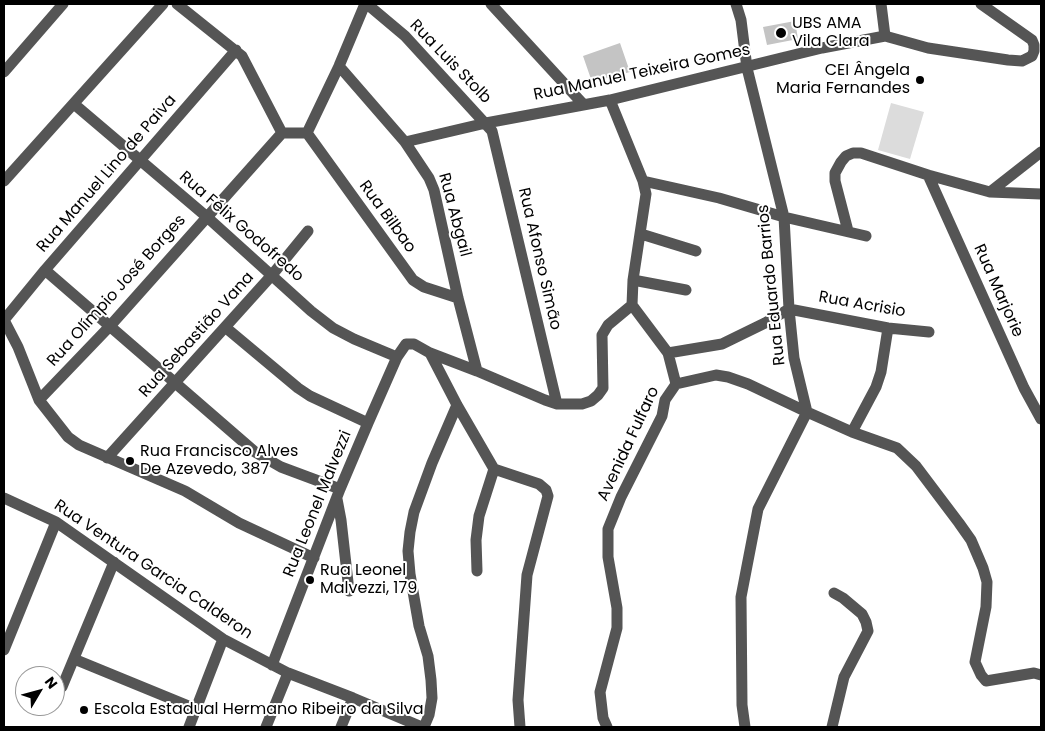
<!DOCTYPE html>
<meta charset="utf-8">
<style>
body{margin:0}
#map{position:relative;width:1045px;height:731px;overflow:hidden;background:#fff;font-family:Poppins,sans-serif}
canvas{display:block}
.frame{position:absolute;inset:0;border:5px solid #000;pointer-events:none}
.north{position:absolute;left:15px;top:666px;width:50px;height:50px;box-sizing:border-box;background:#fff;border:1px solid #999;border-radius:50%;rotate:53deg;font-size:14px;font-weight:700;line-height:20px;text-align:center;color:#000}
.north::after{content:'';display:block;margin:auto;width:18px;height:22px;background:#000;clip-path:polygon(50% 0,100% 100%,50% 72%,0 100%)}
</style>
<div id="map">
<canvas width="1045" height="731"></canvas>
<div class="frame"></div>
<div class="north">N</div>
</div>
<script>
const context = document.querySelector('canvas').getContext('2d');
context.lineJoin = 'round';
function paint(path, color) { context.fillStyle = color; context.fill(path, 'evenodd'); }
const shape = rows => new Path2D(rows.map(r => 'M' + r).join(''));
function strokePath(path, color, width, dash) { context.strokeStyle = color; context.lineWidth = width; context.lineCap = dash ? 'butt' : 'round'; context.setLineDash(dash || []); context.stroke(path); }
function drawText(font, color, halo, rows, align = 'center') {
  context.font = font + ' Poppins,sans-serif'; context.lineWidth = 4; context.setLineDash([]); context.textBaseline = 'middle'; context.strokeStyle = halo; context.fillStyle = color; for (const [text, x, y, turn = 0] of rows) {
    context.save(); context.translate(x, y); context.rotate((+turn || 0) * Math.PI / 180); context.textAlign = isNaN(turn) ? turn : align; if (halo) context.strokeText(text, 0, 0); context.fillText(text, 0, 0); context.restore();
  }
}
const green = shape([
 [891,103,924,112,910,159,878,150]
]);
const building = shape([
 [795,21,798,39,767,45,763,27],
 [620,43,630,72,592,82,583,56]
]);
const minor = shape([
 [177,4,242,56,282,133],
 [367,4,405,36,492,131,557,404],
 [491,4,583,104],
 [736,4,741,20,747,68,784,217,789,309,794,358,807,412],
 [881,4,885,36],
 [885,36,928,48,1008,60,1022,61,1032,56,1034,51,1034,45,1032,40,981,4],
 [339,66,405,142,429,178,434,190,458,298,477,371],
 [4,72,63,4],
 [74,104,207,217,311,311,333,328,354,339,397,357],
 [307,133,413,280,424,287,458,298],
 [307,133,339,66,365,4],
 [405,142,486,123,610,100,822,48,885,36],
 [928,175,1024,388,1041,419],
 [4,181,163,4],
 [643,181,719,198,784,217,866,236],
 [990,192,1041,152],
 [848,231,835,181,835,173,841,162,846,156,853,153,861,153,928,175,990,192,1041,194],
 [641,234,696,251],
 [45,270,255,452,281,467,340,489],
 [633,280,686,290],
 [4,320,18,347,39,400,68,437,79,445,185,491,239,523,314,558],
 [4,320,45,270,236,50],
 [225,327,298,388,310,396,368,423],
 [430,353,457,405,494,469,539,484,546,490,548,496,527,575,518,700,520,727],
 [668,353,722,344,765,323,789,309,888,328,929,332],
 [676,384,716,375,728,377,748,384,807,412],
 [39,400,110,326,282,133,307,133],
 [852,432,876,387,881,372,888,328],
 [107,458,272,275,308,231],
 [4,498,56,522,223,639,288,673,353,698,422,727],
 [337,499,341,520,349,591],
 [477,571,476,540,479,516,494,469],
 [4,650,56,522],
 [74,659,196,709],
 [272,665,340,489,368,423,397,357,406,344,414,344,430,353,477,371,545,400,557,404,582,404,591,401,598,395,603,388,602,335,608,325,632,305],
 [62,687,114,562],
 [189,727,223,639],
 [266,727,288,673],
 [341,727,353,698],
 [424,727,429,715,432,698,431,680,428,656,419,626,410,574,408,551,410,532,414,512,432,463,457,405],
 [607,727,603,718,600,692,617,628,617,608,608,557,608,529,621,497,662,416,665,400,676,384,668,353,632,305,633,280,646,194,643,181,610,100],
 [745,727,742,705,741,597,758,509,807,412,852,432,897,448,916,466,959,523,971,540,983,568,987,582,986,607,975,662,981,675,986,681,1034,673,1041,675],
 [832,727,844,677,868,631,866,622,862,614,843,598,834,593]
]);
const markers = [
 [781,33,6,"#000"],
 [920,80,5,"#000"],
 [130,461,5,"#000"],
 [310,580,5,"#000"],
 [84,710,5,"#000"]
];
const poiNames = [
 ["UBS AMA",792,24],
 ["Vila Clara",792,42],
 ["CEI Ângela",910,71,"right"],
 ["Maria Fernandes",910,89,"right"],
 ["Rua Francisco Alves",140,452],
 ["De Azevedo, 387",140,470],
 ["Rua Leonel",320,571],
 ["Malvezzi, 179",320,589],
 ["Escola Estadual Hermano Ribeiro da Silva",94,710]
];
const streetNames = [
 ["Rua Luis Stolb",450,62,46],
 ["Rua Manuel Teixeira Gomes",642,73,-12],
 ["Rua Manuel Lino de Paiva",107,174,-49],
 ["Rua Abgail",454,215,75],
 ["Rua Bilbao",387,217,54],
 ["Rua Félix Godofredo",241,227,41],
 ["Rua Afonso Simão",539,259,77],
 ["Rua Eduardo Barrios",772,285,-96],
 ["Rua Olímpio José Borges",117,291,-48],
 ["Rua Marjorie",998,291,66],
 ["Rua Acrisio",862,305,10],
 ["Rua Sebastião Vana",197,335,-48],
 ["Avenida Fulfaro",629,444,-65],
 ["Rua Leonel Malvezzi",318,504,-68],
 ["Rua Ventura Garcia Calderon",153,570,34]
];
paint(green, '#dcdcdc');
paint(building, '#c4c4c4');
strokePath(minor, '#555', 11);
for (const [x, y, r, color] of markers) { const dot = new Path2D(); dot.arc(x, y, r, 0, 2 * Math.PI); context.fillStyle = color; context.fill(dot); strokePath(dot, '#fff', 2); }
drawText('16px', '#000', '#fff', poiNames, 'left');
drawText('16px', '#000', '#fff', streetNames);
</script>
